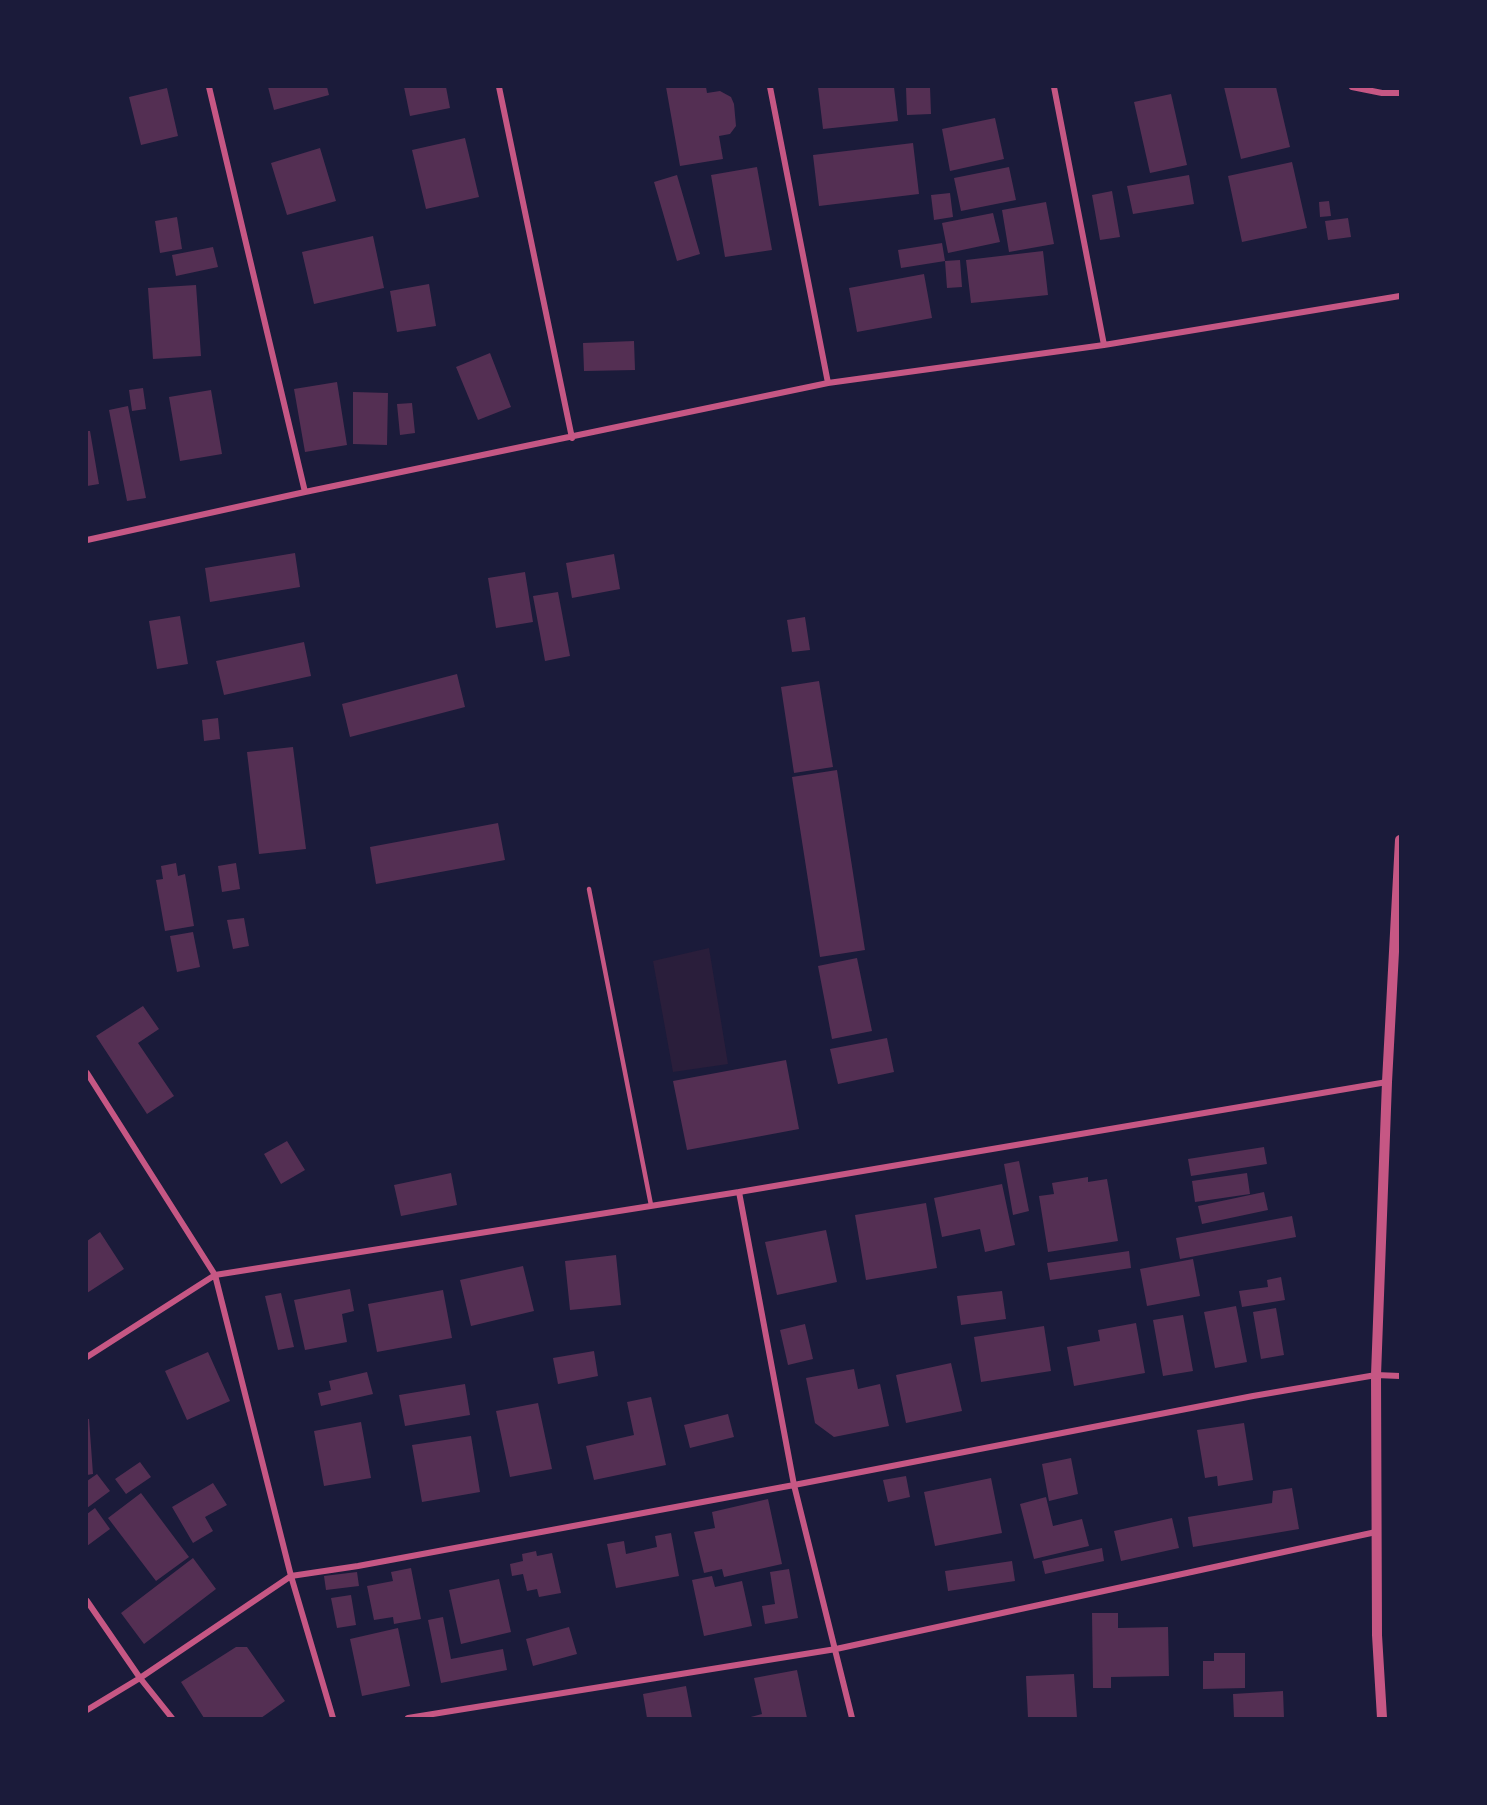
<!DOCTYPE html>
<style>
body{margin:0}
#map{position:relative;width:1487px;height:1805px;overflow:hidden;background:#1b1b3a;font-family:Overpass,sans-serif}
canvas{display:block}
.frame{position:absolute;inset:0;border:88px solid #1b1b3a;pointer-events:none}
</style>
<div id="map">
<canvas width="1487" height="1805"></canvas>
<div class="frame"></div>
</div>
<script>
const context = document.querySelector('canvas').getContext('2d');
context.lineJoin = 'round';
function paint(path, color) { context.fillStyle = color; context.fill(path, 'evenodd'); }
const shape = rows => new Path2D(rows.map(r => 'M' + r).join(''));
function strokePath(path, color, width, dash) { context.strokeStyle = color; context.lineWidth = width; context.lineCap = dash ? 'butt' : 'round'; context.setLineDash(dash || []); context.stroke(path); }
const green = shape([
 [709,948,728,1064,673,1072,653,961]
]);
const building = shape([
 [268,87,327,87,329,95,274,110],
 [404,87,446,87,450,108,410,116],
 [666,87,706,87,707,93,720,91,731,97,734,104,736,126,730,134,719,136,723,159,680,166],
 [818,87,894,87,898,121,823,129],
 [906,87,930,87,931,114,907,115],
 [1224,87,1276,87,1290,147,1241,159],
 [167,88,178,136,141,145,129,97],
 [1171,94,1187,165,1150,173,1134,102],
 [995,118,1004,159,950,171,942,129],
 [465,138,479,197,426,209,412,150],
 [913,143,919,194,819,206,813,155],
 [320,148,336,201,287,215,271,163],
 [1292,162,1307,228,1242,242,1228,176],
 [757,167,772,250,725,257,711,175],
 [1009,167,1016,200,961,211,954,178],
 [677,175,700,254,677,261,654,182],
 [1189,175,1194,204,1133,214,1127,186],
 [1112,191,1120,237,1100,240,1092,195],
 [950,193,953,217,934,220,931,195],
 [1329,201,1331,216,1320,217,1319,202],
 [1046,202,1054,244,1009,252,1002,210],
 [993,213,1000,242,948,253,942,223],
 [177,217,182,249,160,253,155,221],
 [1348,218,1351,237,1328,240,1325,221],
 [373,236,384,288,314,304,302,252],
 [942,243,945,261,901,268,898,250],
 [213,247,218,267,176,276,172,255],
 [1043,251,1048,295,971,303,966,260],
 [960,260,962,287,947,288,945,261],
 [924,274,932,318,857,332,849,288],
 [429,284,436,326,397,332,390,291],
 [196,285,201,356,153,359,148,288],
 [634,341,635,370,584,371,583,343],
 [490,353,511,407,478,420,456,367],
 [337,382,347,445,305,452,294,389],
 [143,388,146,409,132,411,129,390],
 [211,390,222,454,180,461,169,397],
 [353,392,388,393,387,445,353,444],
 [412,403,415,433,400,435,397,404],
 [128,406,146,498,127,501,109,410],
 [87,431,90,431,99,484,87,486],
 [295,553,300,587,210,602,205,568],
 [614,554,620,589,572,598,566,563],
 [525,572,533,622,496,628,488,578],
 [558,592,570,656,545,661,533,596],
 [180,616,188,664,157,669,149,621],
 [805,617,810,650,792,652,787,620],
 [304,642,311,676,224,695,216,661],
 [457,674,465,707,350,737,342,704],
 [819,681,833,767,794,773,781,687],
 [218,718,220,739,204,741,202,720],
 [293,747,306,849,259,854,247,752],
 [837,770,865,950,820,957,792,777],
 [498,823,505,860,376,884,370,847],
 [176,863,178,876,185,874,194,926,165,931,156,880,163,879,161,866],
 [236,863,240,889,222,892,218,866],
 [244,918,249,946,233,949,227,920],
 [193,932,200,967,177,972,170,936],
 [857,958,872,1031,832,1039,818,966],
 [143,1006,159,1029,138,1043,174,1096,147,1114,96,1036],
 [887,1038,894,1072,838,1084,830,1049],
 [786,1060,799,1129,687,1150,673,1081],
 [287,1141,305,1170,281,1184,264,1154],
 [1264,1147,1267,1164,1191,1176,1188,1159],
 [1019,1161,1029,1211,1013,1215,1004,1164],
 [451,1173,457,1205,401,1216,394,1185],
 [1247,1173,1250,1194,1195,1202,1192,1181],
 [1088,1177,1088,1182,1107,1179,1118,1241,1048,1252,1039,1196,1054,1194,1052,1183],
 [1002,1184,1015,1245,985,1252,980,1229,942,1237,934,1198],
 [1264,1192,1268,1210,1202,1224,1198,1206],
 [926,1203,937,1268,866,1280,855,1215],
 [1292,1216,1296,1237,1180,1259,1176,1238],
 [826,1230,837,1282,777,1295,765,1242],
 [100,1232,124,1269,87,1293,87,1241],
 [1129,1251,1131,1268,1050,1280,1047,1263],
 [616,1255,621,1305,570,1310,565,1261],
 [1193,1259,1200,1296,1147,1306,1140,1269],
 [523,1266,534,1311,471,1326,460,1280],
 [1281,1277,1285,1300,1242,1307,1239,1291,1268,1287,1267,1280],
 [350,1289,354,1311,342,1314,347,1342,305,1350,294,1300],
 [443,1290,452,1338,377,1352,368,1304],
 [1002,1291,1006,1319,961,1325,957,1296],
 [281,1293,294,1347,278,1350,265,1296],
 [1236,1306,1247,1362,1215,1368,1204,1312],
 [1276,1308,1284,1355,1261,1359,1253,1312],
 [1183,1315,1193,1371,1163,1376,1153,1320],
 [1136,1323,1145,1373,1074,1386,1067,1347,1100,1341,1098,1330],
 [805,1324,813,1359,788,1365,780,1330],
 [1044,1326,1051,1371,981,1382,974,1337],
 [594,1351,598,1376,558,1384,553,1358],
 [208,1352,230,1401,187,1420,165,1371],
 [951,1363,962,1411,906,1423,896,1375],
 [854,1369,858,1389,880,1384,889,1426,834,1437,815,1423,806,1378],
 [367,1372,373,1394,321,1406,318,1393,331,1390,329,1381],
 [465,1384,470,1415,405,1426,399,1395],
 [651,1397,666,1465,594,1480,586,1446,634,1435,627,1402],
 [538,1403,552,1469,510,1477,496,1411],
 [728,1414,734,1437,690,1448,684,1425],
 [87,1419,89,1419,93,1474,87,1475],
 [361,1422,371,1478,324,1486,314,1431],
 [1244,1423,1253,1480,1218,1486,1217,1476,1205,1478,1197,1430],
 [471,1436,480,1492,422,1502,412,1445],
 [1071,1458,1078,1494,1049,1501,1042,1464],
 [140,1462,151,1477,126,1494,115,1479],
 [97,1474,110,1491,87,1508,87,1481],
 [906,1476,910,1497,888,1502,883,1480],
 [991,1478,1002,1533,935,1546,924,1492],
 [213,1483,227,1505,205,1517,213,1531,193,1543,172,1507],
 [1292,1488,1299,1529,1193,1547,1188,1517,1272,1503,1273,1491],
 [141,1493,189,1557,156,1581,108,1518],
 [1046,1497,1053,1526,1082,1519,1089,1546,1034,1559,1020,1504],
 [768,1499,782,1564,724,1577,722,1569,704,1573,694,1532,715,1528,712,1512],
 [95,1508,110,1529,87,1546,87,1514],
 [1172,1518,1179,1548,1121,1561,1114,1531],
 [671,1533,679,1576,616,1588,607,1544,624,1541,626,1554,657,1547,655,1536],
 [1102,1548,1104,1561,1045,1574,1042,1561],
 [536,1551,537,1556,552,1553,561,1593,539,1597,537,1589,527,1591,523,1574,512,1576,510,1564,523,1561,522,1554],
 [193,1558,216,1589,144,1644,121,1613],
 [1012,1561,1015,1581,948,1591,945,1571],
 [411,1568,421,1619,394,1624,393,1617,374,1620,367,1586,393,1581,391,1572],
 [789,1569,798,1618,765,1624,762,1606,775,1604,770,1572],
 [357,1572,359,1586,326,1590,324,1576],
 [712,1576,715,1587,742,1581,752,1626,704,1636,692,1580],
 [499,1579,511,1632,461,1644,449,1590],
 [351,1595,356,1625,337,1628,331,1598],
 [1092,1613,1118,1613,1118,1628,1168,1627,1169,1676,1111,1677,1111,1688,1093,1688],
 [443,1617,451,1659,503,1649,507,1670,441,1683,428,1620],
 [569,1627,577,1654,533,1666,526,1639],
 [398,1628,410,1686,362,1696,350,1639],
 [236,1647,247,1647,285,1701,261,1718,204,1718,181,1682],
 [1214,1653,1245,1653,1245,1688,1203,1689,1203,1661,1214,1661],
 [797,1670,807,1718,747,1718,762,1714,754,1678],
 [1074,1674,1077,1718,1028,1718,1026,1676],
 [686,1686,692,1718,647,1718,643,1694],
 [1283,1691,1284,1718,1234,1718,1233,1694]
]);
const service = shape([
 [589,889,651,1205]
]);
const minor = shape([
 [209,87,305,492],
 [499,87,572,438],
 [770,87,828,383],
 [1054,87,1104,345],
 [1352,87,1382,93,1400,93],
 [87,540,305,492,828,383,1104,345,1400,296],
 [87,1073,215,1275,291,1576,333,1718],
 [739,1192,794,1485,852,1718],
 [87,1357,215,1275,739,1192,1387,1082],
 [87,1601,140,1678,172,1718],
 [87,1710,140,1678,291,1576,358,1566,794,1485,1253,1396,1376,1375,1400,1376],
 [408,1718,836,1649,1376,1532]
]);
const tertiary = shape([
 [1382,1718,1377,1635,1376,1375,1387,1082,1400,840]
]);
paint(green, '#2a1e3b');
paint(building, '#542f53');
strokePath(service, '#c65784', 4.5);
strokePath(minor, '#c65784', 6);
strokePath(tertiary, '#c65784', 10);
</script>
